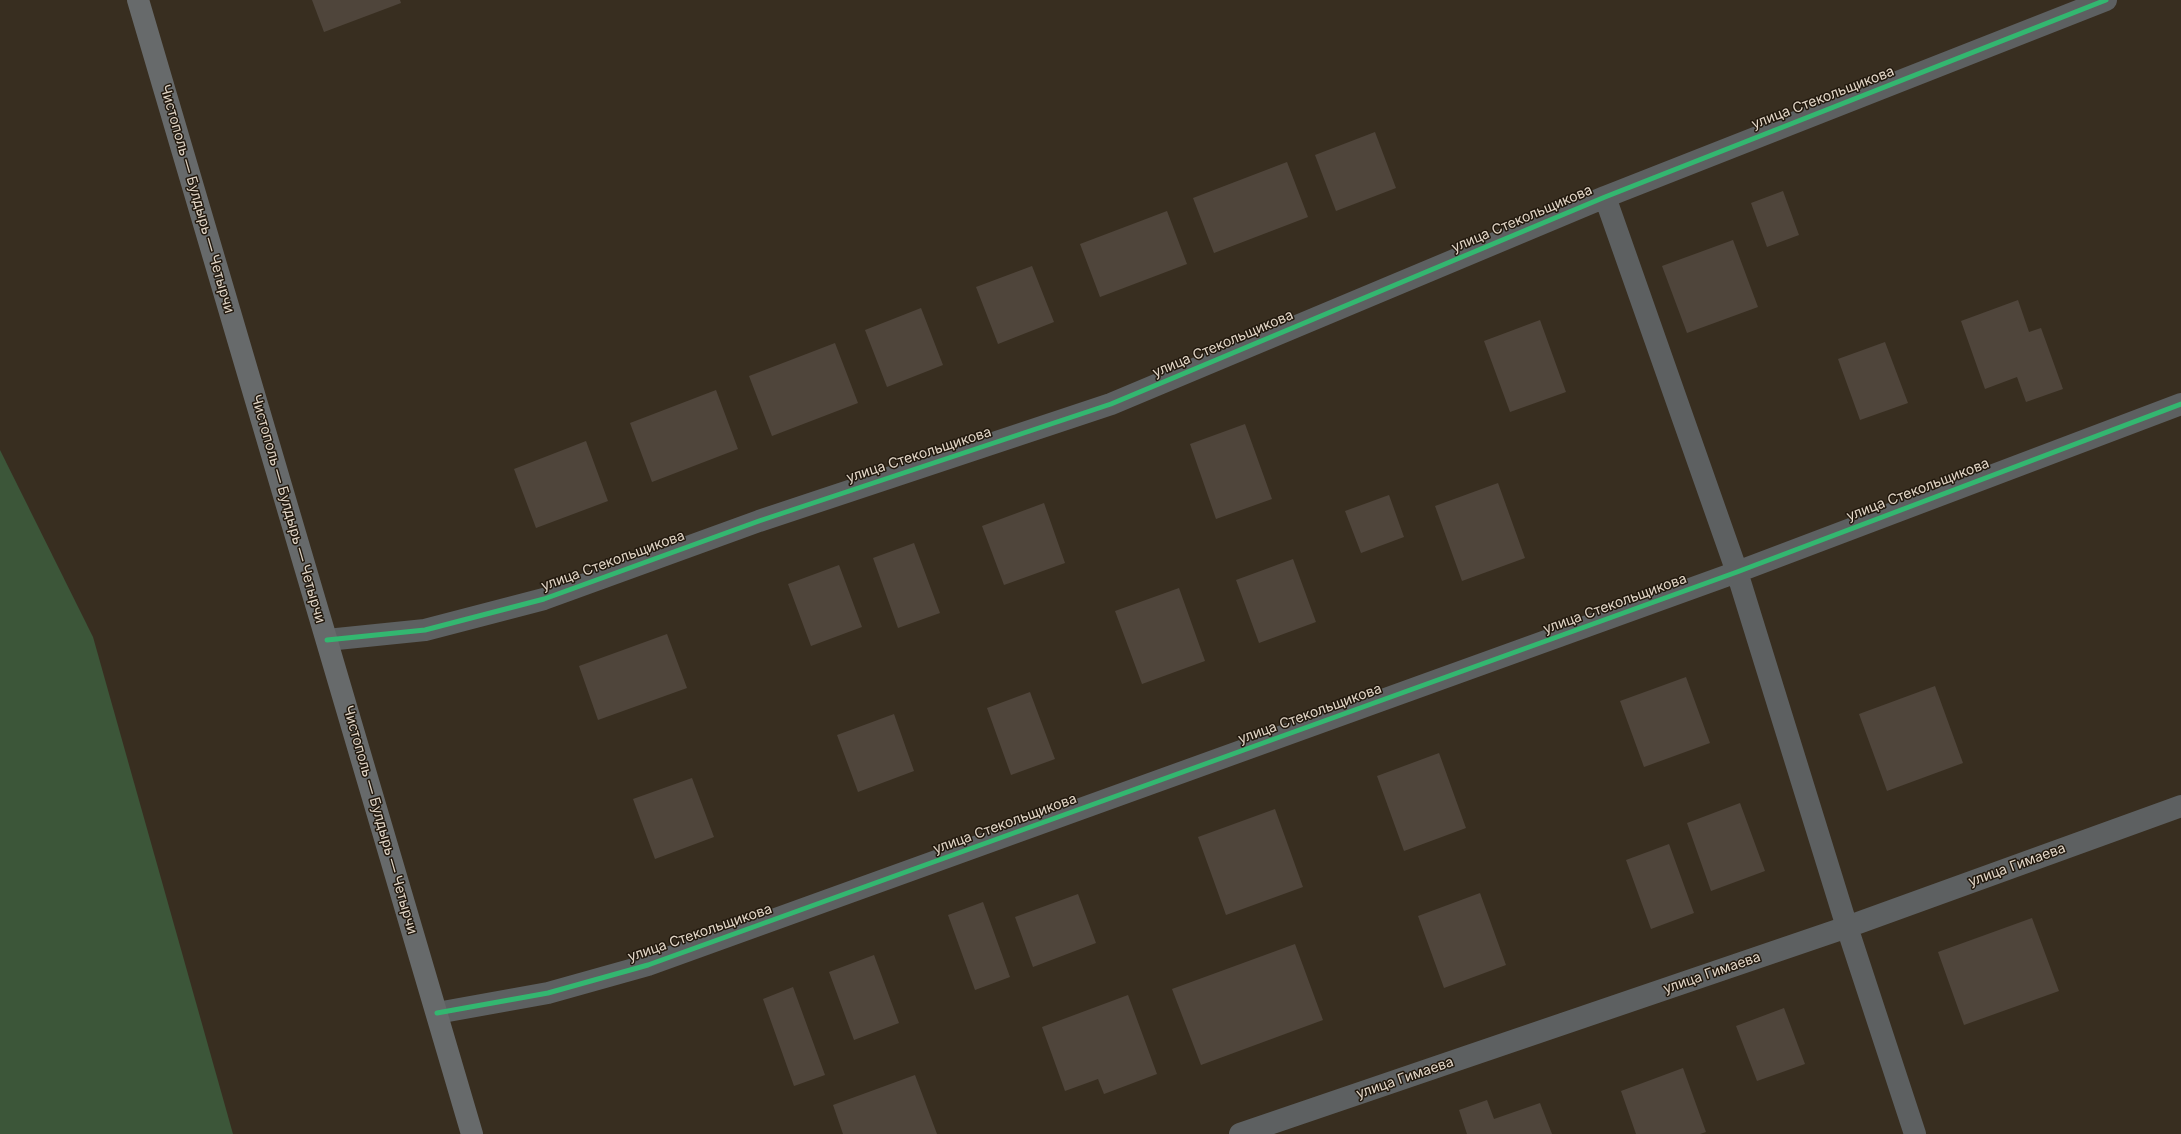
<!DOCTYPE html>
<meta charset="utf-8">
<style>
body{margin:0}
canvas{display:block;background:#382e20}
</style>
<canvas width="2181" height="1134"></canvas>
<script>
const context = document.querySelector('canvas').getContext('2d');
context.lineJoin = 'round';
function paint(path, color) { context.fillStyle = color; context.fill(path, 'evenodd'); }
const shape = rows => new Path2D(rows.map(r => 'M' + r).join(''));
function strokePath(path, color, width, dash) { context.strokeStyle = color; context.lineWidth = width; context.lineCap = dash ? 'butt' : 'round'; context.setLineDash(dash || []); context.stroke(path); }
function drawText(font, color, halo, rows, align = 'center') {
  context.font = font + ' Inter,sans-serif'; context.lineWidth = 3; context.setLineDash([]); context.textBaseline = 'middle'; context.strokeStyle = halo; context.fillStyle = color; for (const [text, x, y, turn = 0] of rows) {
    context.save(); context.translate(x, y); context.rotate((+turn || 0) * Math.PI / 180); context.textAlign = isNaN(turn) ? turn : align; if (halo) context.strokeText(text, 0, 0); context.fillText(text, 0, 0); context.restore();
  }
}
const green = shape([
 [0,450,93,637,233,1134,0,1134]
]);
const building = shape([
 [312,0,400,0,401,3,324,32],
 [1375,132,1396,188,1336,211,1315,155],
 [1287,162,1308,217,1214,253,1193,198],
 [1783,191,1799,235,1767,247,1751,203],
 [1167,211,1187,264,1100,297,1080,244],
 [1733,240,1758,307,1687,333,1662,266],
 [1032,266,1054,322,998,344,976,287],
 [2018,300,2029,332,2041,328,2063,389,2026,402,2017,377,1985,389,1961,321],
 [921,308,943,365,887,387,865,330],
 [1540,320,1566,392,1510,412,1484,341],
 [1885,342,1908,403,1860,420,1838,359],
 [835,343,858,403,772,436,749,376],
 [716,390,738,449,652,482,630,423],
 [1245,424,1272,499,1216,519,1190,444],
 [586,441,608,501,536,528,514,469],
 [1498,483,1525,558,1462,581,1435,506],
 [1389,495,1404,537,1361,553,1345,511],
 [1044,503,1065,563,1004,585,982,526],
 [914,543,940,613,898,628,873,558],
 [1293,559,1316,622,1259,643,1236,580],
 [839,565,862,627,811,646,788,584],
 [1179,588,1205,661,1142,684,1115,611],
 [667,634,687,688,598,720,579,666],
 [1686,677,1710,743,1644,767,1620,701],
 [1935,686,1963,763,1887,791,1859,714],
 [1030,692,1055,759,1011,775,987,708],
 [894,714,914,771,858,792,837,735],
 [1439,753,1466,828,1404,851,1377,776],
 [692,778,714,837,655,859,633,799],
 [1740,803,1765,871,1711,891,1687,823],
 [1275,809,1303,887,1226,915,1198,837],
 [1669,844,1694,913,1651,929,1626,860],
 [1480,893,1506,965,1444,988,1418,916],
 [1078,894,1096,943,1033,967,1015,917],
 [983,902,1010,977,975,990,948,915],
 [2032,918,2059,991,1964,1025,1938,952],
 [1295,944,1323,1020,1201,1065,1172,989],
 [874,955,899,1023,854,1040,829,972],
 [793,987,825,1075,794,1086,763,999],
 [1128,995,1157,1074,1104,1094,1098,1079,1065,1091,1042,1027],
 [1784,1008,1805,1064,1757,1081,1736,1026],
 [1683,1068,1706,1132,1700,1134,1636,1134,1621,1091],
 [915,1075,937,1134,843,1134,833,1105],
 [1487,1100,1494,1119,1540,1103,1552,1134,1467,1134,1459,1110]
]);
const street = shape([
 [1605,197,1737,572,1847,927,1915,1134],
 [327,640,425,630,544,599,759,521,1111,404,1605,197,2106,0],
 [437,1013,548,993,648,965,1737,572,2181,404],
 [1240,1134,1847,927,2181,806]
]);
const secondary = shape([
 [138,0,472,1134]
]);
const cycleway = shape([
 [327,640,425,630,544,599,759,521,1111,404,1605,197,2106,0],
 [437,1013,548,993,648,965,1737,572,2181,404]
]);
const streetNames = [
 ["улица Стекольщикова",1823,98,-21],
 ["Чистополь — Булдырь — Четырчи",197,199,74],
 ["улица Стекольщикова",1522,219,-23],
 ["улица Стекольщикова",1223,344,-23],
 ["улица Стекольщикова",919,455,-18],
 ["улица Стекольщикова",1918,490,-21],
 ["Чистополь — Булдырь — Четырчи",288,509,74],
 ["улица Стекольщикова",613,561,-20],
 ["улица Стекольщикова",1615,604,-20],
 ["улица Стекольщикова",1310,714,-20],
 ["Чистополь — Булдырь — Четырчи",380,820,74],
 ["улица Стекольщикова",1005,824,-20],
 ["улица Гимаева",2017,865,-20],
 ["улица Стекольщикова",700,933,-19],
 ["улица Гимаева",1712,973,-19],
 ["улица Гимаева",1405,1078,-19]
];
paint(green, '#3c5639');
paint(building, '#4f453b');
strokePath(street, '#5d6061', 22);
strokePath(secondary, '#676a6b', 22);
strokePath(cycleway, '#33b770', 5);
drawText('14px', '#e1d5c6', '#22190e', streetNames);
</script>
